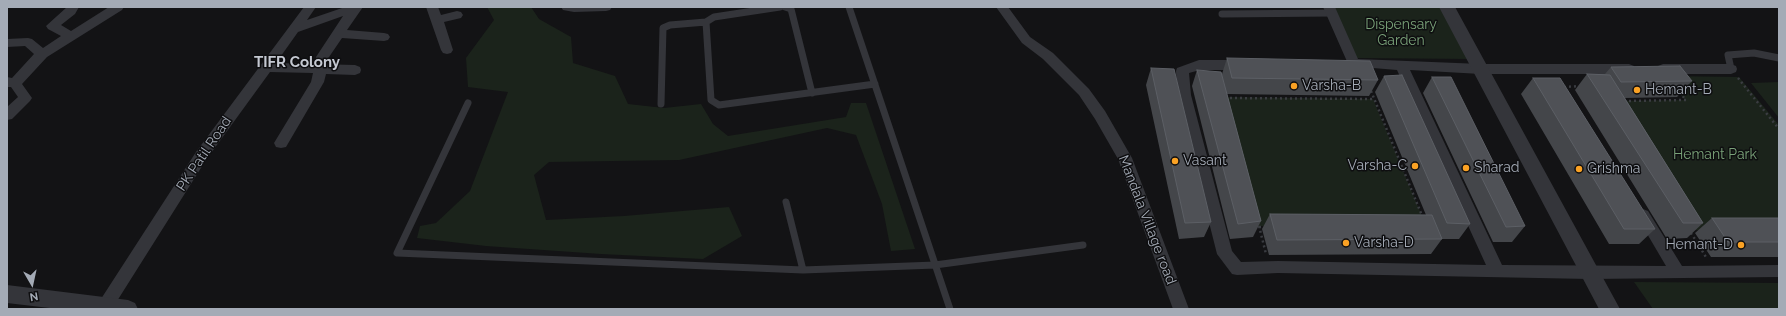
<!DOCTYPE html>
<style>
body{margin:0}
#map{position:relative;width:1786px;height:316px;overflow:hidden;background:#131315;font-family:Raleway,sans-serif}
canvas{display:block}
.frame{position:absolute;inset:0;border:8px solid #a4abb6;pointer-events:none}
.north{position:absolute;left:12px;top:264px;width:40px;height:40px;-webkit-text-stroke:3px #0e0e10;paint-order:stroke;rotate:171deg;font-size:11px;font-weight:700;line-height:16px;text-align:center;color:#a4abb6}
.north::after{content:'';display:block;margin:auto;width:14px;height:18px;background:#a4abb6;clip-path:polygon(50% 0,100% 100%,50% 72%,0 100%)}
</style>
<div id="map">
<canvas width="1786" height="316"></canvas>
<div class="frame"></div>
<div class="north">N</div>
</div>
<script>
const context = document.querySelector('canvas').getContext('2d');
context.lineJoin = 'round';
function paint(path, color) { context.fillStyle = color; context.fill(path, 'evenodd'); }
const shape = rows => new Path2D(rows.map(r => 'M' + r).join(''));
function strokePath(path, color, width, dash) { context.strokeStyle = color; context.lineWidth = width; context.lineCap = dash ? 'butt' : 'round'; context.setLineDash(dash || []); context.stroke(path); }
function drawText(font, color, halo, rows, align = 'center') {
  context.font = font + ' Raleway,sans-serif'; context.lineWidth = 3; context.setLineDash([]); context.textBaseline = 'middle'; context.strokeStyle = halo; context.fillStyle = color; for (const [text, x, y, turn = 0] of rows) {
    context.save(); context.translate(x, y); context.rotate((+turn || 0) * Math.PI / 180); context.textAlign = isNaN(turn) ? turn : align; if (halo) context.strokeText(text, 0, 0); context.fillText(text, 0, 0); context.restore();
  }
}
const green = shape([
 [487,7,531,7,539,19,571,37,573,63,615,76,628,104,664,108,701,104,713,124,728,136,846,117,851,103,866,103,915,249,891,251,882,204,856,135,827,128,679,160,549,162,534,175,546,220,624,216,729,207,742,236,703,259,601,254,486,246,417,238,420,226,436,223,470,191,508,92,468,87,466,58,494,20],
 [1332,7,1445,7,1472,59,1355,58],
 [1665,76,1739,77,1779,125,1779,231,1689,230,1608,101,1685,100],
 [1779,82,1779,118,1751,83],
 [1224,97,1373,99,1427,228,1259,226],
 [1634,282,1779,283,1779,309,1653,309]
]);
const path = shape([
 [1738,78,1779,129],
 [1564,87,1581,86],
 [1371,91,1423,218],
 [1225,98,1374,99],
 [1624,101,1686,100,1679,92],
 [1259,226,1266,254],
 [1259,227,1267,227],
 [1697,242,1707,259],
 [1676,243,1697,242,1690,232]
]);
const service = shape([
 [780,7,714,17,706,22,711,100,719,105,875,84],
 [785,7,791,9,812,93],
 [849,7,950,309],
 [1222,14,1332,13],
 [1731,69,1728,55,1754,53,1779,58],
 [468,103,397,253,803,270],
 [661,104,663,28,670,25,706,22],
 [786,202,803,270,935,265,1083,245]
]);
const minor = shape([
 [67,7,79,7,75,14,61,25,71,31,109,7,124,7,122,10,47,57,22,84,32,98,30,101,12,119,7,120,7,107,18,97,11,87,7,87,7,77,12,78,34,54,25,46,7,47,7,39,28,38,32,39,43,48,61,36,48,29,46,26,67,7],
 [304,7,316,7,307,20,345,7,363,7,347,30,384,33,388,34,390,37,388,40,384,41,342,38,327,60,322,61,317,60,316,57,343,16,298,32,276,63,355,65,360,67,361,70,360,73,355,75,326,74,324,82,286,147,281,148,276,147,274,143,311,82,313,73,270,72,206,160,112,309,98,309,97,307,99,302,196,152,304,7],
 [426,7,438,7,441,15,457,11,461,12,463,15,461,18,444,22,453,50,451,53,447,54,443,53,441,50,426,7],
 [561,7,612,7,610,10,606,11,574,12,563,10,561,7],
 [996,7,1008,7,1030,37,1053,53,1089,89,1105,111,1132,158,1189,309,1173,309,1118,159,1095,119,1079,95,1043,59,1022,43,996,7],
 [1323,7,1335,7,1358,59,1481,64,1629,64,1634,66,1635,69,1634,72,1629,74,1481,74,1410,70,1502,265,1666,266,1636,215,1638,211,1643,209,1648,211,1682,266,1779,265,1779,277,1590,279,1278,273,1237,275,1232,274,1217,254,1177,95,1176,71,1177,68,1199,60,1243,60,1248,62,1249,65,1248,68,1243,70,1200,70,1189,73,1191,95,1232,251,1241,262,1278,261,1486,265,1397,70,1349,66,1323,7],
 [1663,64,1731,64,1736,66,1737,69,1736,72,1731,74,1663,74,1658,72,1657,69,1658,66,1663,64]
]);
const tertiary = shape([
 [1439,7,1455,7,1620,309,1599,309,1439,7],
 [7,285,128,300,135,303,138,309,58,309,7,303,7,285]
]);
const wall = shape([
 [1227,58,1378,80,1369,96,1227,94,1261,221,1253,237,1230,239,1192,86,1197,70,1222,74],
 [1611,67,1692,81,1677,97,1625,98,1703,223,1687,238,1667,239,1575,90,1587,74,1605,74],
 [1151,68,1211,222,1204,237,1179,239,1146,85],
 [1384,76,1470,224,1459,239,1442,239,1431,254,1269,255,1262,229,1270,214,1426,215,1375,92],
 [1432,77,1525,226,1512,242,1493,242,1423,93],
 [1533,78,1655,229,1639,244,1609,244,1521,94],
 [1712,218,1779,218,1779,257,1711,257,1695,233]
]);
const building = shape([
 [1227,58,1370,61,1378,80,1232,78,1227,58],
 [1680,66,1692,81,1621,82,1611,67,1680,66],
 [1151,68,1174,69,1211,222,1185,223,1151,68],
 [1197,70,1221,72,1261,221,1238,224,1197,70],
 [1587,74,1610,75,1703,223,1683,223,1587,74],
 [1402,75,1470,224,1447,223,1384,76,1402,75],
 [1432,77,1451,77,1525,226,1506,227,1432,77],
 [1533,78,1560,78,1655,229,1624,229,1533,78],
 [1270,214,1432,215,1442,239,1277,240,1270,214],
 [1712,218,1779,218,1779,242,1728,242,1712,218]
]);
const markers = [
 [1294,86,4,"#fba224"],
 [1637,90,4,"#fba224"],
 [1175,161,4,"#fba224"],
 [1415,166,4,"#fba224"],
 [1466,168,4,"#fba224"],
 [1579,169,4,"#fba224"],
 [1346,243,4,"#fba224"],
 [1741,245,4,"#fba224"]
];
const parkNames = [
 ["Dispensary",1401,25],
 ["Garden",1401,41],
 ["Hemant Park",1715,155]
];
const poiNames = [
 ["Varsha-B",1302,86],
 ["Hemant-B",1645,90],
 ["Vasant",1183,161],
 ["Varsha-C",1407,166,"right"],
 ["Sharad",1474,168],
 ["Grishma",1587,169],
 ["Varsha-D",1354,243],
 ["Hemant-D",1733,245,"right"]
];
const streetNames = [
 ["PK Patil Road",204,154,-56],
 ["Mandala Village road",1147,220,69]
];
const neighbourhoodNames = [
 ["TIFR Colony",297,62]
];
paint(green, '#1b231b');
strokePath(path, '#3a3c41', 2.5, [2, 3]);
strokePath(service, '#34353a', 7);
paint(minor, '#34353a');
paint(tertiary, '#34353a');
paint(wall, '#44464a');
paint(building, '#4f5156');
strokePath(building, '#5c5f65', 1);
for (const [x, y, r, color] of markers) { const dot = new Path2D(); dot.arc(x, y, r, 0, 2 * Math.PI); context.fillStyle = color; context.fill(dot); strokePath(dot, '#0e0e10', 1.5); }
drawText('14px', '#7aa279', '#0e0e10', parkNames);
drawText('14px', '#a4abb6', '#0e0e10', poiNames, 'left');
drawText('14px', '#a4abb6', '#0e0e10', streetNames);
drawText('bold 15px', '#c5c9d2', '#0e0e10', neighbourhoodNames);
</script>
